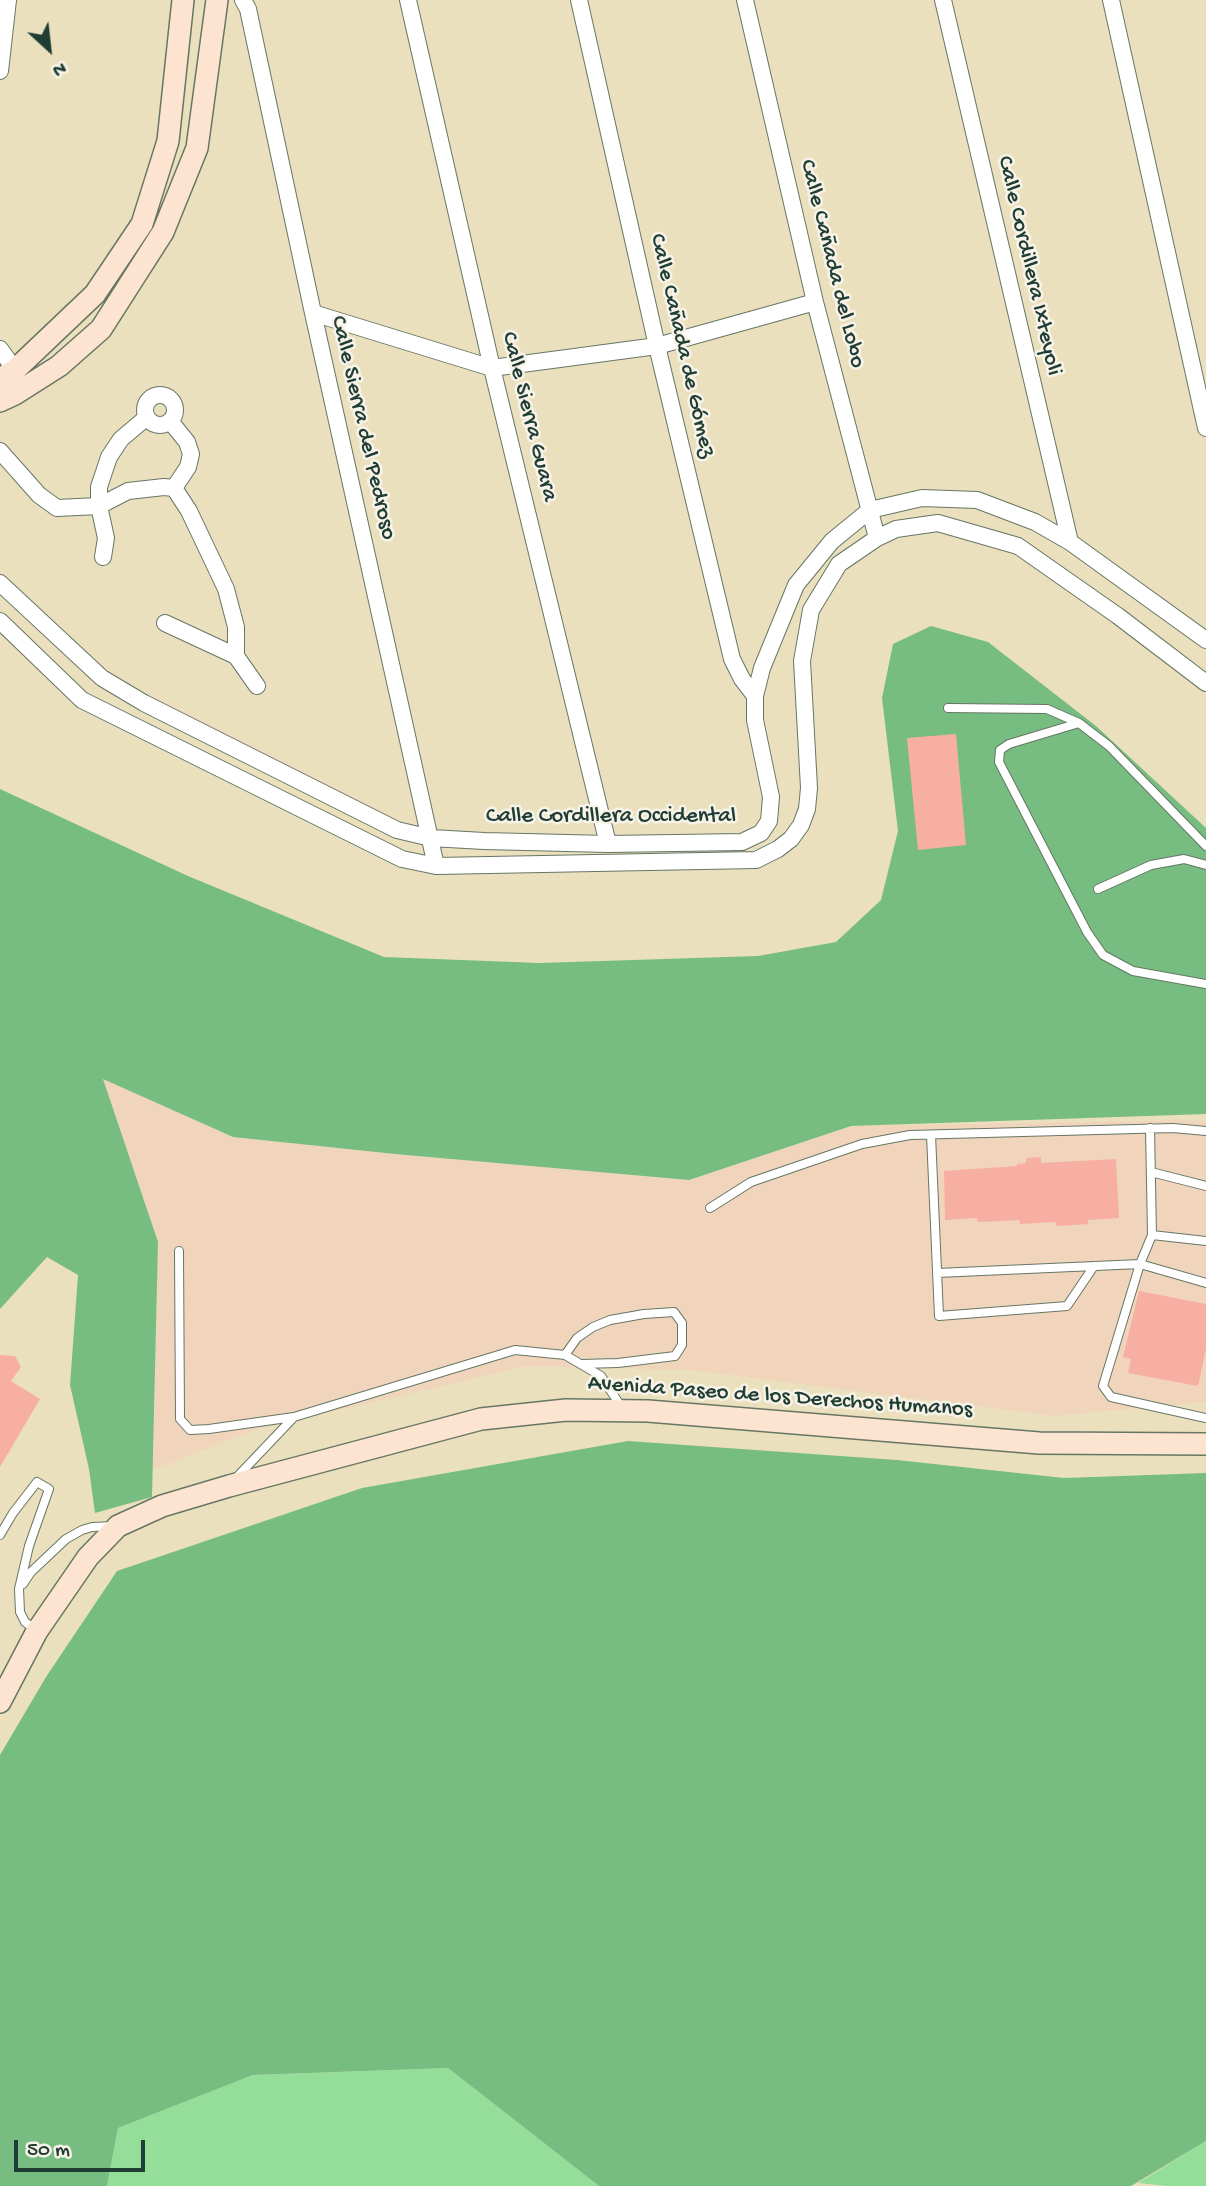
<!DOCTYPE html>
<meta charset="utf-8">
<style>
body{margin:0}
#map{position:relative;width:1206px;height:2186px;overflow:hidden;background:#ebe0bd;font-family:"Gochi Hand",sans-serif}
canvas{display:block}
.north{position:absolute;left:14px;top:14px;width:70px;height:70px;-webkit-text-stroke:5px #f7f3e8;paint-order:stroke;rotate:153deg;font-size:19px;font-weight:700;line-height:28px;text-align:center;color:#1f3d34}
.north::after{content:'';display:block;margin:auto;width:24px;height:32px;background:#1f3d34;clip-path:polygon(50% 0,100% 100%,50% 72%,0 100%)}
.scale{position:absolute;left:14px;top:2140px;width:131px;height:32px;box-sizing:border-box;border:4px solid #1f3d34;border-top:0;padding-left:9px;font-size:21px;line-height:24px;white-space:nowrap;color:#1f3d34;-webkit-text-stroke:5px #f7f3e8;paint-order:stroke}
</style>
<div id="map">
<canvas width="1206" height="2186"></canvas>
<div class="north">N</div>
<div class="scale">50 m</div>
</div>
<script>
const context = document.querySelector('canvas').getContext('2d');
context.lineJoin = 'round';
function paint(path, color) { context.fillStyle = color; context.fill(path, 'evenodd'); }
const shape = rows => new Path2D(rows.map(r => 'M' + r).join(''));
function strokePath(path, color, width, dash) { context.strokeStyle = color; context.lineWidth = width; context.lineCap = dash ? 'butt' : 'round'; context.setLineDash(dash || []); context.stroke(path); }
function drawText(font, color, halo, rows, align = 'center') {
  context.font = font + ' "Gochi Hand",sans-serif'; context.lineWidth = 5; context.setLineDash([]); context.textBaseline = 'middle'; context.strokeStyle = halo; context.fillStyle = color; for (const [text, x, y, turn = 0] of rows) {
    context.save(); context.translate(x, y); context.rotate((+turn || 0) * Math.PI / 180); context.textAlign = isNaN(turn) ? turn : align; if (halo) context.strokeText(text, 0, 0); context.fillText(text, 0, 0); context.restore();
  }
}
const built = shape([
 [103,1079,233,1137,395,1154,688,1180,851,1126,1206,1120,1206,1402,1053,1416,691,1370,527,1366,251,1431,153,1470,158,1242]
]);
const green = shape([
 [448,2068,599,2186,107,2186,118,2128,253,2075],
 [1206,2141,1206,2186,1167,2186,1138,2183]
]);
const forest = shape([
 [931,626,988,642,1096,726,1206,828,1206,1114,851,1126,689,1180,395,1154,233,1137,103,1079,158,1242,152,1497,95,1513,89,1469,70,1385,78,1275,47,1257,0,1309,0,789,188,876,384,957,539,963,758,956,836,942,881,900,898,831,882,698,893,644],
 [628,1441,897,1460,1064,1478,1206,1473,1206,2141,1131,2186,599,2186,448,2068,253,2075,118,2128,107,2186,0,2186,0,1755,46,1677,117,1571,362,1488]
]);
const building = shape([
 [956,734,966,845,918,850,907,738],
 [1041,1157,1041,1163,1116,1159,1119,1218,1088,1220,1088,1224,1056,1226,1056,1222,1020,1224,1019,1220,981,1222,977,1221,977,1218,945,1220,944,1171,1017,1166,1017,1164,1026,1163,1026,1158],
 [1139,1291,1206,1304,1206,1349,1198,1386,1128,1373,1131,1359,1123,1357],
 [0,1355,15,1356,21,1367,11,1381,40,1399,0,1467]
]);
const lane = shape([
 [948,708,1047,709,1079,723,1109,746,1206,846],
 [1079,723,1009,744,1000,750,999,762,1087,932,1103,955,1133,971,1206,984],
 [1098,889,1151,865,1184,859,1206,865],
 [1150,1128,1152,1235,1140,1264,1103,1386,1111,1397,1206,1418],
 [931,1135,939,1316,1067,1306,1094,1266],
 [1151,1172,1206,1186],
 [710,1208,751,1182,862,1144,910,1135,1173,1128,1206,1131],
 [1152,1235,1206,1241],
 [179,1251,180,1419,190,1430,209,1429,294,1417],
 [937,1273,1140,1264,1206,1283],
 [565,1355,577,1338,593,1327,610,1320,644,1314,674,1312,682,1323,682,1345,675,1356,618,1363,581,1364],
 [236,1478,294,1417,515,1350,565,1355,601,1376,622,1408],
 [0,1535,13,1513,37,1482,49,1489,29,1546,19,1589,20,1612,25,1622,37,1631],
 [23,1584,31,1572,66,1539,82,1530,92,1527,114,1526]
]);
const street = shape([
 [243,0,248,9,313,313,436,866],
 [408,0,492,368,608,844],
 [579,0,657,346,732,659,742,679,755,696],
 [745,0,815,302,877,538],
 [943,0,1070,542],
 [1111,0,1206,428],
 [0,71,8,0],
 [313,313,492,368,657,346,815,302],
 [0,349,15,370],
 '145 410a15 15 0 1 1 30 0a15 15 0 1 1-30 0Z',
 [170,421,187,442,191,454,188,467,174,488],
 [0,451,39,495,57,508,99,506,128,491,164,487,174,488,189,511,226,589,236,627,236,656],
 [103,557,106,538,99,506,99,487,109,457,121,439,147,417],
 [0,583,102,678,144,703,397,830,431,838,484,841,608,844,742,842,761,833,769,821,771,797,755,720,755,696,762,668,796,585,832,541,870,510,922,498,977,500,1035,522,1070,542,1206,640],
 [0,621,82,700,402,859,436,866,756,860,778,849,791,839,801,825,807,809,809,788,802,661,811,610,839,564,877,538,896,529,938,523,1018,546,1118,616,1206,683],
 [165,623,236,656,257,686]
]);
const secondary = shape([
 [0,379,15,370,95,294,142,224,168,141,183,0],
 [0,401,15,394,59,366,101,329,163,232,197,148,217,0],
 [0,1702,37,1631,88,1557,118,1526,162,1506,229,1486,481,1419,566,1410,648,1411,1039,1443,1206,1444]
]);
const streetNames = [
 ["Calle Cañada del Lobo",831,264,76],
 ["Calle Cordillera Ixteyoli",1028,266,77],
 ["Calle Cañada de Gómez",681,346,77],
 ["Calle Sierra Guara",528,417,76],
 ["Calle Sierra del Pedroso",362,428,77],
 ["Calle Cordillera Occidental",611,817],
 ["Avenida Paseo de los Derechos Humanos",780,1398,4]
];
paint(built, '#f0d5bc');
paint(green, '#94de99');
paint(forest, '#77bd81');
paint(building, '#f7aea3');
strokePath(lane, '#667664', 10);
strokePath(street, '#667664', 18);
strokePath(secondary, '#667664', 24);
strokePath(lane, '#fff', 8);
strokePath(street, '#fff', 16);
strokePath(secondary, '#fde4d0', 21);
drawText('23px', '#1f3d34', '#f7f3e8', streetNames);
</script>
